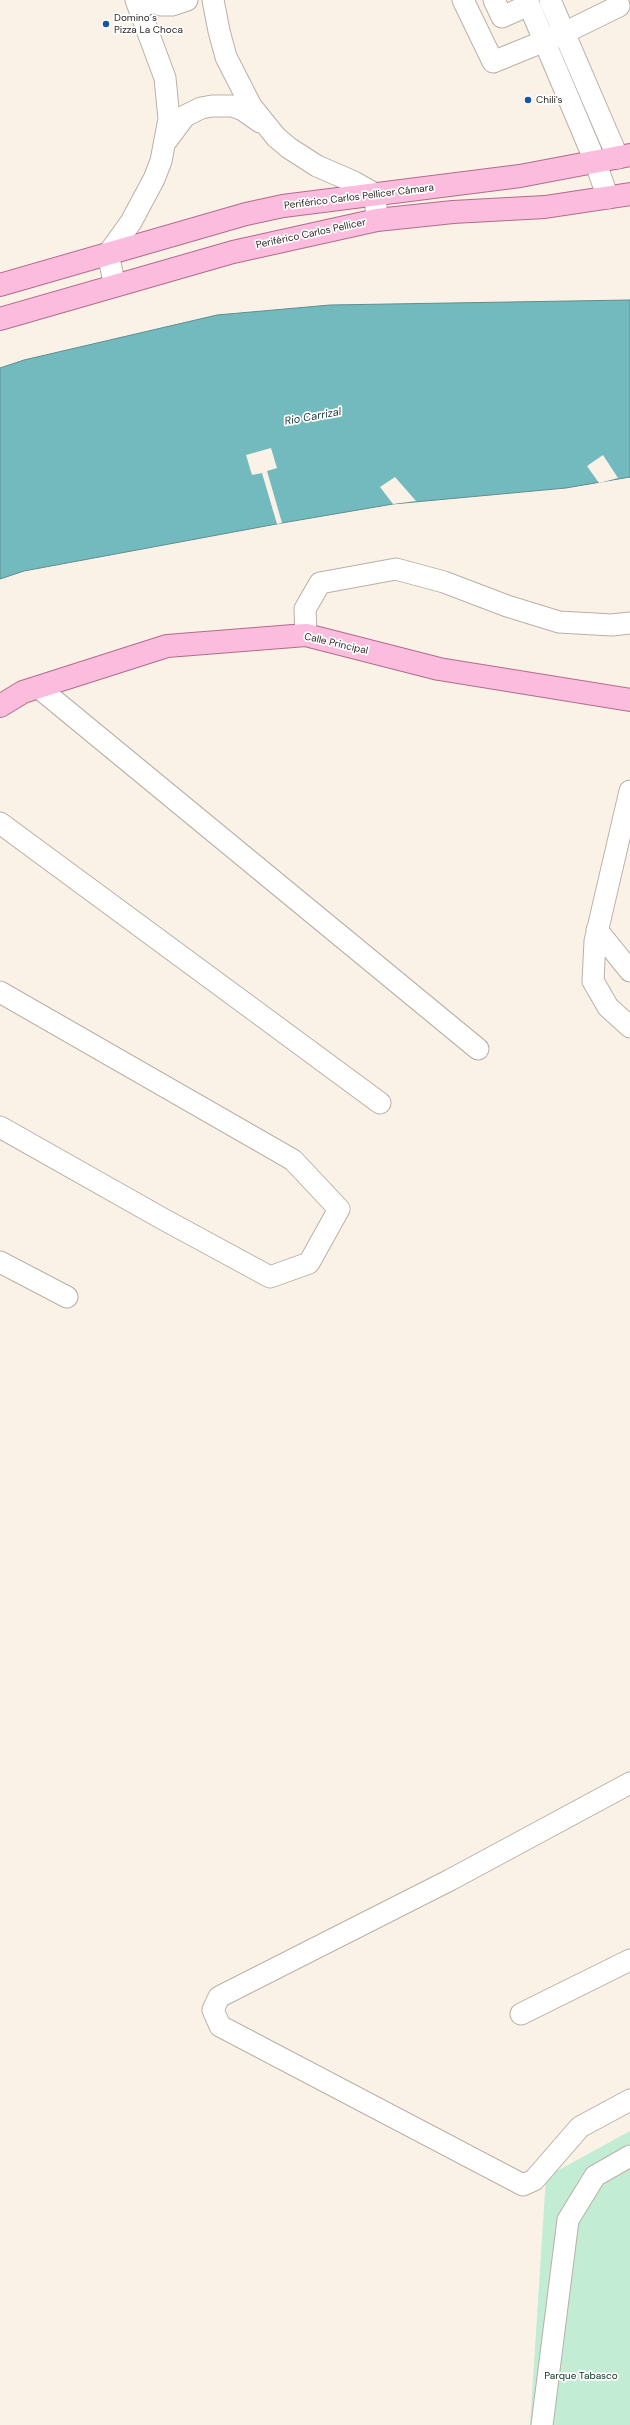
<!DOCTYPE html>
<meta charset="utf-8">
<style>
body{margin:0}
canvas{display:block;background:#fbf2e7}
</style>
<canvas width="630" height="2425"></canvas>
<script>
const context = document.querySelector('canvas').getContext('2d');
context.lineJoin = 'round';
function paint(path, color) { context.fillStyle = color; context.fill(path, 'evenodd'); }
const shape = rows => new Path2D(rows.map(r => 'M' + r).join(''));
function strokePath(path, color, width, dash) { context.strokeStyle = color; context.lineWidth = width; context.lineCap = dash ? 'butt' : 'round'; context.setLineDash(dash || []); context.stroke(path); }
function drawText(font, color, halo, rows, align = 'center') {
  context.font = font + ' "DM Sans",sans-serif'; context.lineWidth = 3.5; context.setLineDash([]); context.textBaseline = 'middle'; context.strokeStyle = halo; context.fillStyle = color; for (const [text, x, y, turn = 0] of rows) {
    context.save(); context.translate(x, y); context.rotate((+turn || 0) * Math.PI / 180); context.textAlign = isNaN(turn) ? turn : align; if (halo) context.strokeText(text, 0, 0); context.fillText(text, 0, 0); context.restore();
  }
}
const green = shape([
 [630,2131,630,2425,530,2425,546,2177]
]);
const water = shape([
 [630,300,630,477,566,488,393,504,282,523,24,571,0,579,0,368,24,360,217,315,330,305,630,300]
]);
const pier = shape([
 [271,448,277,468,267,471,282,523,277,524,262,473,252,475,246,455],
 [603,455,618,478,599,483,587,466],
 [395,477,416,501,393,504,380,487]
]);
const minor = shape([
 [150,0,161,5,172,5,187,0],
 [213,0,219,31,226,57,251,106,276,137,289,148,317,166,354,182,375,194,377,220],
 [463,0,493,62,564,33,619,6,617,0],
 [494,0,502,17,529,5],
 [527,0,595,161,608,198],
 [550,0,618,158],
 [167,140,185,116,201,108,212,106,232,106,243,110,260,122],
 [115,286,108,254,131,222,154,179,161,161,169,119,165,78,136,0],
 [306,635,305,609,320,583,396,569,444,582,507,606,559,622,612,625,630,623],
 [38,687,478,1049],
 [630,791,595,941,593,981,608,1007,630,1027],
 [0,823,380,1103],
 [597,930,630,971],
 [0,992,293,1160,339,1209,309,1263,270,1277,163,1219,0,1127],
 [0,1262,67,1297],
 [630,1783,450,1880,219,1997,213,2010,220,2026,523,2185,534,2180,580,2127,630,2100],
 [521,2014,630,1960],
 [542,2425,568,2220,595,2176,630,2156]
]);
const major = shape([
 [0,285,246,214,283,206,520,176,630,155],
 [0,319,233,252,377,220,453,212,545,207,630,194],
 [0,706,23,692,167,646,306,635,439,669,630,700]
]);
const markers = [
 [106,24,4,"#1555a5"],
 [528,100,4,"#1555a5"]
];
const poiNames = [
 ["Domino´s",114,18],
 ["Pizza La Choca",114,30],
 ["Chili's",536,100]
];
const streetNames = [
 ["Periférico Carlos Pellicer Cámara",359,197,-7],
 ["Periférico Carlos Pellicer",311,234,-12],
 ["Calle Principal",336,644,13]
];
const parkNames = [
 ["Parque Tabasco",581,2376]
];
const waterNames = [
 ["Rio Carrizal",313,417,-10]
];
paint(green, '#c2ecd3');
paint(water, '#73babf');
strokePath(water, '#5e8e90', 1);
paint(pier, '#fbf2e7');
strokePath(minor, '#b9b0a6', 23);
strokePath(major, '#b26b8e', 24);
strokePath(minor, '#fff', 21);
strokePath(major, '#fcbcdd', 22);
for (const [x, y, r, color] of markers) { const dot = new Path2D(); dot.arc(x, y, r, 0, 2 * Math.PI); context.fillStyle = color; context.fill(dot); strokePath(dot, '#fff', 1.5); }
drawText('10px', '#2c2824', '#fff', poiNames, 'left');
drawText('10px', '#2c2824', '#fff', streetNames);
drawText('10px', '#04321e', '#fff', parkNames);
drawText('italic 11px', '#1b3e40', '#fff', waterNames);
</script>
